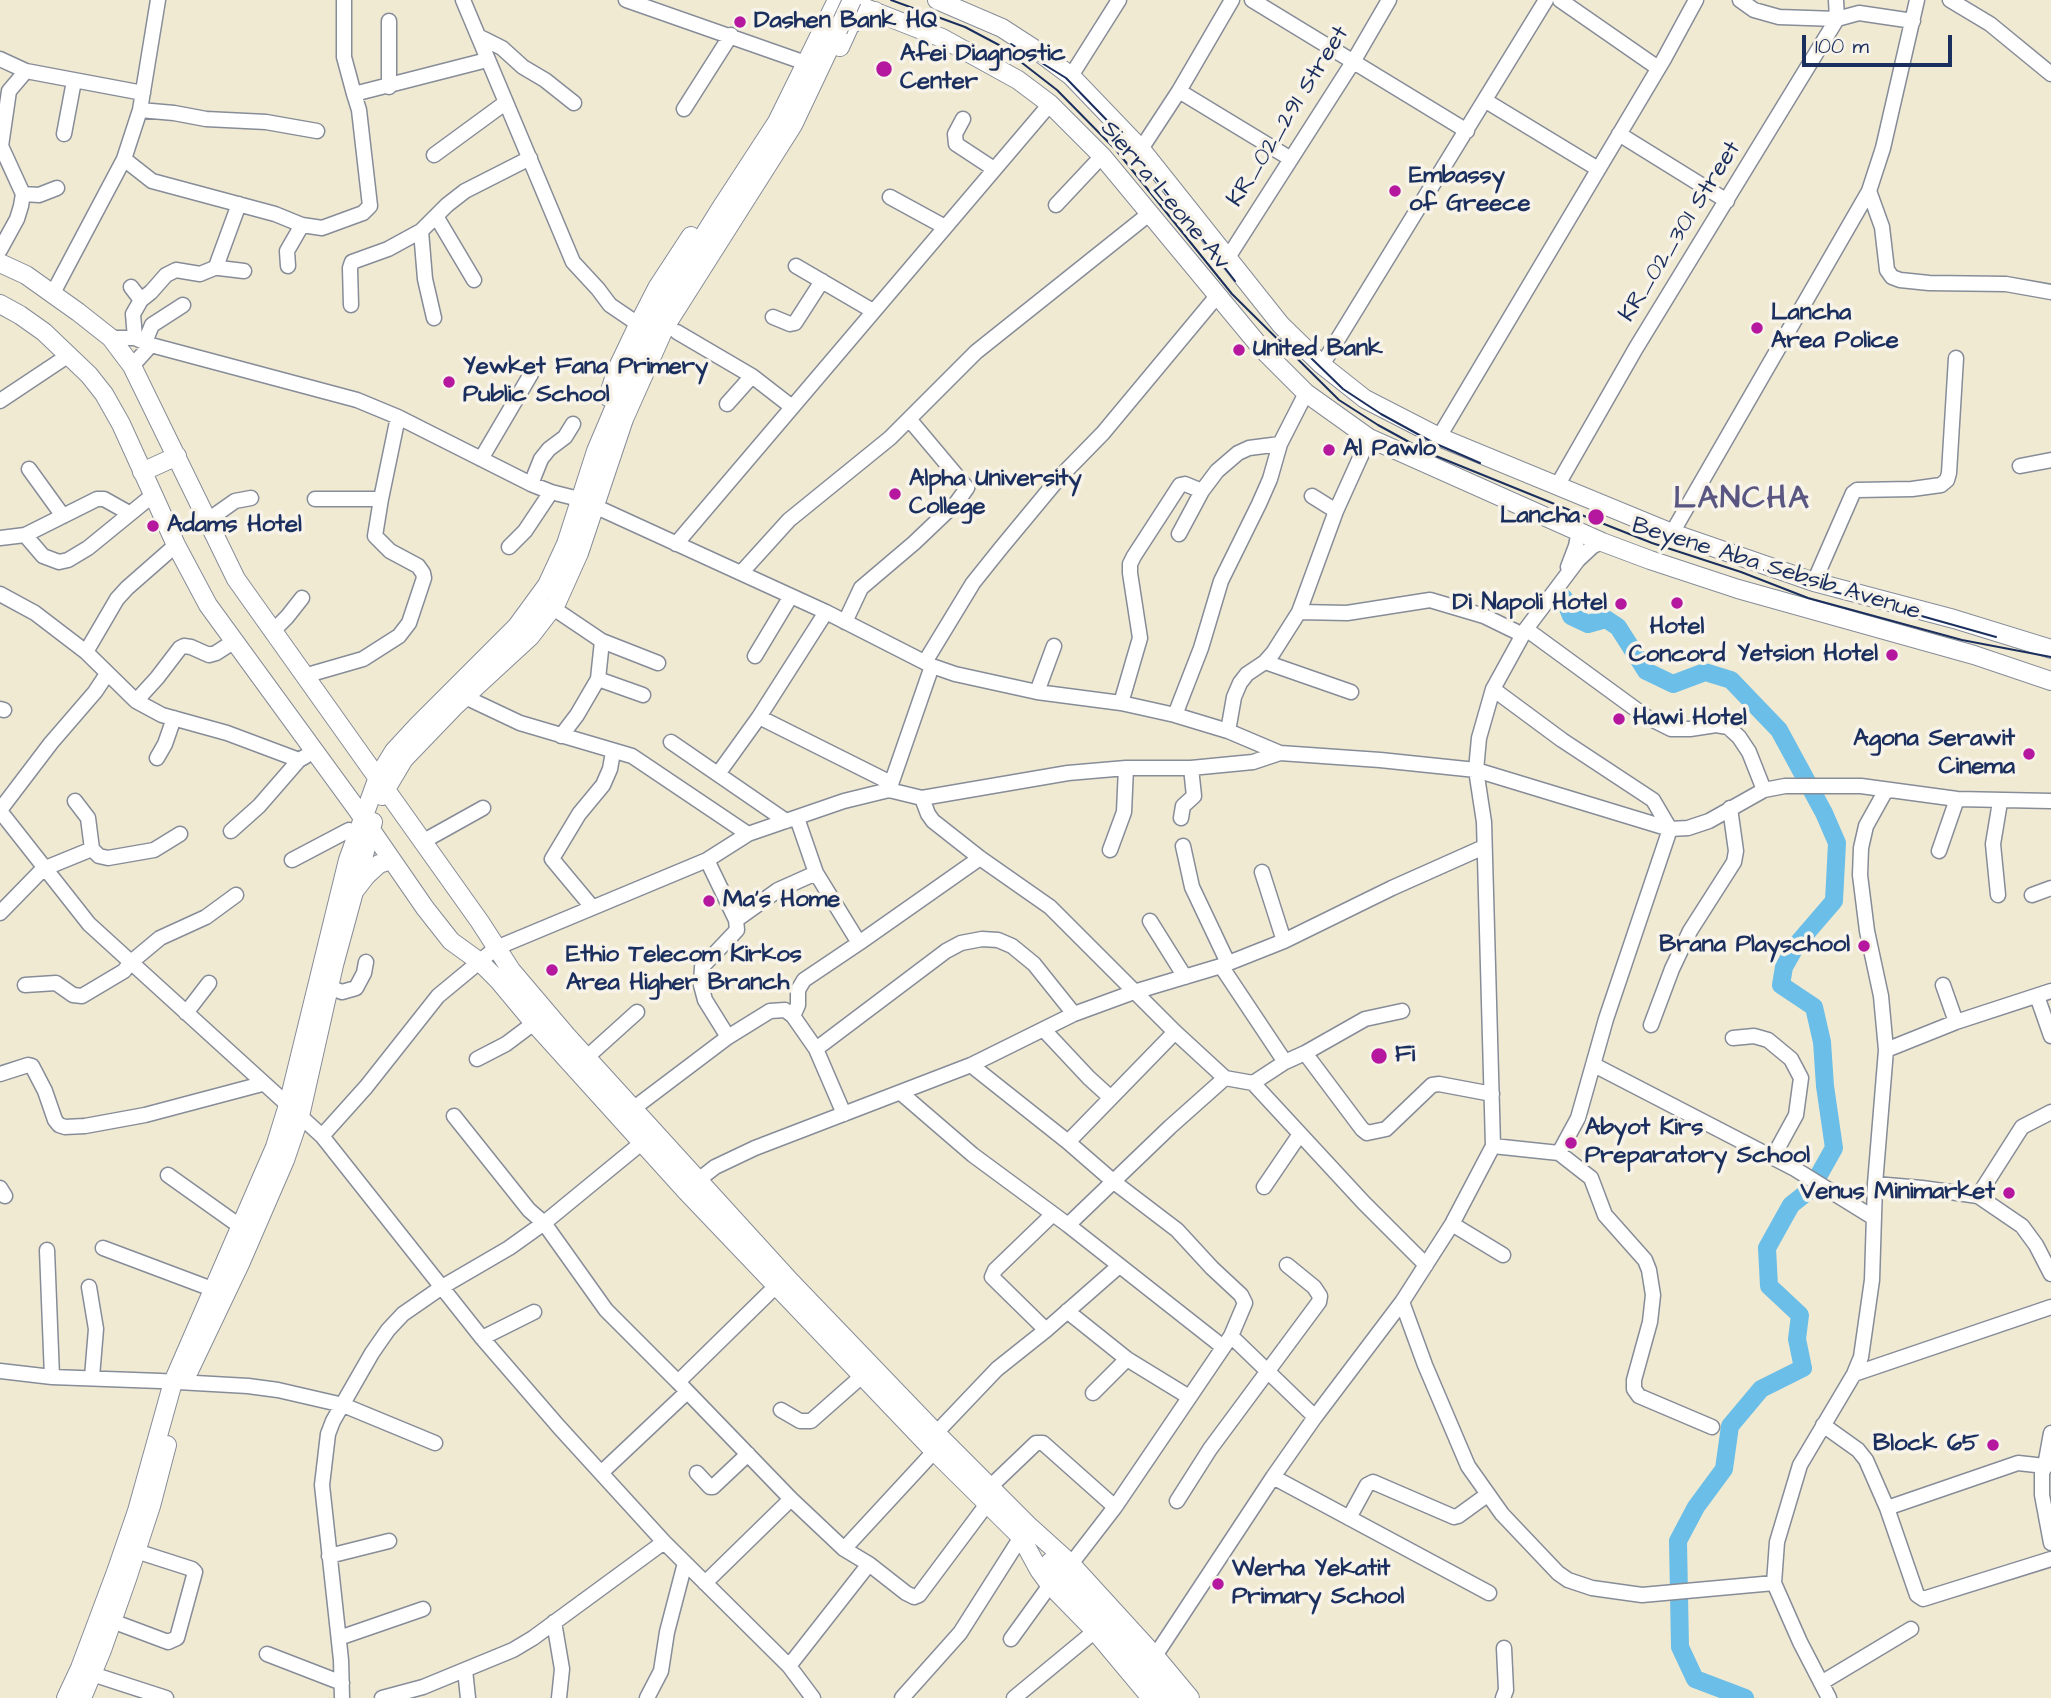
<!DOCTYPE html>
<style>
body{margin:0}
#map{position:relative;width:2051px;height:1698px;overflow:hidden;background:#f1ead3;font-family:"Architects Daughter",sans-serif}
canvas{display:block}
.scale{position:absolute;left:1802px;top:35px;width:150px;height:32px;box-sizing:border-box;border:4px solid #1b2f5e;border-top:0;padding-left:9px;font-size:21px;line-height:24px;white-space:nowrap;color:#1b2f5e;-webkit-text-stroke:5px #f7f3e8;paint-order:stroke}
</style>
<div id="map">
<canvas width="2051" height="1698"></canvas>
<div class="scale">100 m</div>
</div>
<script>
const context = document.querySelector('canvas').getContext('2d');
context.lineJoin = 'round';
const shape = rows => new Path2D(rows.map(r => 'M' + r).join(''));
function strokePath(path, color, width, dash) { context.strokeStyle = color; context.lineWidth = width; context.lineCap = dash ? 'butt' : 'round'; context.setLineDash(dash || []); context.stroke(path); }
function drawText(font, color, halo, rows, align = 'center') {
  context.font = font + ' "Architects Daughter",sans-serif'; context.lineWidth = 7; context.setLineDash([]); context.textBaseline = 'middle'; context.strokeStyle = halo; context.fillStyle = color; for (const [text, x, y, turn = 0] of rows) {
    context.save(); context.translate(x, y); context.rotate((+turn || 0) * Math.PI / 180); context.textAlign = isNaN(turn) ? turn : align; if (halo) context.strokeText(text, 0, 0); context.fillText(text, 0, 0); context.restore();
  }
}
const river = shape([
 [1564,598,1571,616,1588,624,1606,619,1618,627,1646,671,1673,684,1705,672,1731,680,1779,730,1824,813,1837,843,1834,901,1797,944,1784,967,1781,985,1814,1007,1822,1042,1825,1086,1834,1148,1811,1189,1791,1205,1767,1248,1769,1286,1800,1315,1797,1339,1803,1368,1761,1389,1730,1426,1724,1469,1696,1507,1678,1541,1680,1647,1695,1679,1745,1698]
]);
const minor = shape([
 [344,0,344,57,354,94],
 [463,0,573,262,598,289,610,305,638,324],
 [626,0,800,61],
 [1252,0,1467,131],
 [1560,0,1658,68],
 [1740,0,1754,10,1779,17,1837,19,1859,13,1913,21],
 [1950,0,1990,24,2051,74],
 [389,21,389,87],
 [480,37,502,48,523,67,545,80,574,103],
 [0,59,26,71,143,93],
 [1071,76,1119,0],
 [1179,91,1291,159],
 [1486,101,1598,169],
 [684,109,731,35],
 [140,110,174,113,206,119,266,122,317,131],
 [963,119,955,134,956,144,994,169],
 [64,134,74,81],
 [1619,134,1727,201],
 [1141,149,1179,91,1232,0],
 [434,155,505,103],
 [124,159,152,181,275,214,302,225,322,228,363,213,370,206,359,110,354,94,487,60],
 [1869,191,1882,227,1887,270,1892,277,1900,280,1929,283,2006,284,2051,292],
 [23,194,39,195,57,188],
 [890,197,945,227],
 [239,204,217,264,219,268,244,271],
 [1056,205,1102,156],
 [436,216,474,280],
 [421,231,425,279,434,318],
 [0,250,17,219,21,206,23,194,1,146,9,91,26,71],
 [1227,259,1353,62,1389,0],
 [288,266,287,251,302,225],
 [796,266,873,311],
 [131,287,141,300,133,314,135,338],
 [53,293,124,159,140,110,158,0],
 [141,300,151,292,166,275,176,270,200,274,217,267],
 [351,305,350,268,352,262,388,249,421,231,447,205,465,191,530,158],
 [773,317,790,324,795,323,822,281],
 [677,332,752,376,792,407],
 [111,338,135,338,151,345,357,400,398,417,531,484,551,492,579,499,826,612,932,666,955,674,1037,692,1121,703,1175,715,1228,731,1280,753,1380,760,1476,770,1670,829,1688,828,1709,821,1764,790,1785,786,1861,786,1957,799,2051,801],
 [145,342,152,325,183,305],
 [1322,365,1546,0],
 [132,366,151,345],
 [0,401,69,355],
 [727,404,752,376],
 [1439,437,1664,59,1696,0],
 [481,459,531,374],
 [2020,466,2051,460],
 [29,469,63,516],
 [531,484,541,459,549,449,565,437,573,424],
 [1557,486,1636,348,1837,19,1836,0],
 [1312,496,1336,511],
 [315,499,381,499,398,417],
 [129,513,104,499,97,499,25,535,43,556,59,562,68,560,88,548,153,495],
 [208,520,235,501,251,498],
 [1672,533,1869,191,1883,148,1917,0],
 [1179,534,1202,491],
 [0,538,25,535],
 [676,544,1050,104],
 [509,547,525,531,551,492],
 [1568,567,1576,546,1579,531],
 [741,573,789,520,890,438,976,352,1149,214],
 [1814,582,1853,493,1857,490,1912,489,1941,485,1947,480,1949,473,1956,358],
 [0,594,35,613,86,652,136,701,157,678,180,648,184,646,191,647,209,655,216,653,233,642],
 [553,608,602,641,658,663],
 [826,612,759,717,891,783],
 [1299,612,1347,613,1430,600,1484,616,1523,635],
 [845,622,861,588,914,543,957,502,967,488,909,419],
 [1526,629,1645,716,1671,729,1690,729,1716,725,1728,727,1739,737,1749,752,1764,790],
 [272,632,287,617,302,598],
 [86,652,117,599,127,588,176,545],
 [755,656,791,596],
 [925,662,973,583,1001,548,1059,478,1103,433,1217,296],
 [1265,662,1351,692],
 [304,676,363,659,399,636,409,623,424,578,423,573,418,566,390,551,375,536,381,499],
 [598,679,643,695],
 [1493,689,1562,740,1653,800,1670,829,1606,1019,1578,1118,1559,1153,1493,1146],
 [1037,692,1054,646],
 [465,697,520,723,632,756,748,834],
 [136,701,162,715,227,733,299,760],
 [1121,703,1140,638,1130,573,1130,564,1134,556,1180,485,1185,484,1202,491,1217,471,1238,453,1249,448,1280,444],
 [0,709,4,710],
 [1175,715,1201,648,1221,581,1259,504,1270,479,1280,444,1306,393],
 [1228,731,1234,697,1240,683,1247,674,1265,662,1273,653,1299,612,1336,511,1369,438],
 [561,736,577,715,598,679,602,641],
 [671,742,786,821],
 [157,758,165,744,174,718],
 [718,774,759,717],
 [889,790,932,666],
 [922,798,928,814,933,821,980,858,1050,907,1175,1032,1068,1142],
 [75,801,88,818,92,849],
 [0,810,51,743,95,692,107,674],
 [0,811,89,924,322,1136,482,1338,559,1427,664,1542,789,1666,813,1698],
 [1181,818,1183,806,1194,796,1191,768],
 [231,831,259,806,299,760,306,756],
 [422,842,483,808],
 [1183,846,1192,887,1228,963],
 [1110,850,1124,812,1126,768],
 [1939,851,1957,799],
 [292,860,349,830],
 [707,860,736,920],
 [1262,872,1284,941],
 [816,873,859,943,980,858],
 [1998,895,1993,844,2000,802],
 [2032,895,2051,888],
 [592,907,552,859,579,814,603,785,610,769,613,752],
 [0,913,43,869,92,849,99,856,108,858,154,850,180,834],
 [1150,921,1185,977],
 [1221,966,1285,1062],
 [25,985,56,983,73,995,82,996,124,971,130,963,160,938,206,917,236,895],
 [1943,985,1956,1022],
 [329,987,342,992,356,988,364,973,366,962],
 [2037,996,2051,1036],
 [1402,1011,1365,1019,1305,1053,1362,1129,1367,1133,1386,1129,1432,1085,1439,1084,1492,1094],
 [186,1013,209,983],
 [793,1016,816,1049],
 [1651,1025,1672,969,1690,931,1734,862,1736,851,1730,808],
 [1044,1030,1089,1078,1111,1098],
 [1175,1032,1225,1078],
 [728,1037,770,1011,785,1010,793,1016,798,1005,798,990,804,980,859,943],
 [1733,1038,1754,1036,1768,1040,1791,1059,1801,1078,1796,1115,1773,1157],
 [1886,1050,1956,1022,2051,991],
 [586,1058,637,1012],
 [477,1059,506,1044,534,1023],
 [971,1065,1068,1142,1114,1182,1177,1230,1212,1268,1241,1295,1245,1303,1231,1336,1115,1507,1071,1564],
 [1594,1065,1795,1169,1874,1218],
 [0,1074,28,1065,32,1066,45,1091,55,1120,59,1125,65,1127,85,1126,145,1115,262,1084],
 [1253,1083,1364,1203,1426,1265],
 [901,1093,973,1155,1068,1225,1223,1347],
 [634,1108,728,1037,705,1000,701,985,702,967,737,930,736,920,778,890,816,873,797,818],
 [844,1114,816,1049,946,951,961,943,982,939,998,940,1012,946,1034,964,1074,1014],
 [454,1116,529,1210,544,1223,606,1310,678,1382],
 [322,1136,366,1087,438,996,496,948,707,860,748,834,844,801,889,790,922,798,1068,773,1126,768,1191,768,1253,762,1280,753],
 [1559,1153,1591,1178,1605,1215,1645,1260,1649,1270,1653,1295,1650,1322,1634,1380,1634,1389,1639,1396,1712,1427],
 [168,1175,241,1227],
 [1875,1184,1922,1188,1978,1196,2022,1127,2051,1112],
 [692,1185,715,1167,755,1148,971,1065,1074,1014,1134,992,1221,966,1284,941,1392,888,1484,847],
 [1264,1187,1300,1134],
 [0,1188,5,1196],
 [1978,1196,2022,1226,2036,1245,2051,1274],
 [1452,1224,1503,1255],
 [1068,1225,1170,1127,1225,1078,1253,1083,1285,1062,1305,1053],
 [103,1248,212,1289],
 [47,1250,52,1377],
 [776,1286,678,1382,791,1499,844,1549,869,1564,789,1666],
 [89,1287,96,1329,92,1377],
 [1402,1302,1425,1365,1468,1466,1502,1514,1558,1573,1568,1580,1592,1588,1642,1595,1774,1583,1800,1642,1829,1698],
 [1067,1311,1127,1359,1189,1397],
 [1046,1330,992,1277,995,1270,1052,1215],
 [1231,1336,1315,1417],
 [482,1338,534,1312],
 [0,1371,52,1377,160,1381,248,1386,278,1390,343,1405,435,1443],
 [1854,1374,2051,1307],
 [1093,1393,1127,1359],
 [781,1410,800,1421,811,1421,862,1376],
 [1823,1425,1858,1450,1866,1460,1887,1508,1917,1595,1923,1599,2051,1559],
 [936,1433,997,1369,1046,1330,1119,1266],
 [2051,1464,2045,1466,2042,1473,2042,1495,2051,1543],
 [602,1472,687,1392],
 [697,1473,710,1487,713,1487,748,1454],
 [1273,1477,1489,1593],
 [991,1486,1036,1443,1043,1443,1115,1507],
 [1177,1501,1210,1449,1319,1302,1320,1296,1314,1287,1287,1265],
 [1887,1508,2018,1463,2045,1466,2051,1433],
 [1349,1518,1367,1485,1373,1482,1454,1517,1458,1516,1487,1495],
 [844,1549,941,1444],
 [329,1556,389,1541],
 [869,1564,906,1593,914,1597,919,1595,987,1504],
 [705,1583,791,1499],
 [1774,1583,1777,1542,1800,1465,1854,1374,1861,1357,1872,1280,1875,1184,1886,1050,1881,996,1867,931,1860,875,1861,848,1866,826,1886,790],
 [112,1621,168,1642,177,1638,195,1572,192,1569,136,1551],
 [554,1622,562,1669,559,1698],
 [339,1638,423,1609],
 [1011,1639,1050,1585],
 [267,1654,342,1683],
 [1155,1656,1273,1477,1315,1417,1402,1302,1452,1224,1493,1146,1484,822,1476,770,1479,738,1493,689,1526,629,1578,560,1593,546,1602,542],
 [465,1670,468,1698],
 [92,1674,166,1698],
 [1821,1683,1911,1629],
 [342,1698,341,1660,322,1485,328,1434,333,1421,372,1353,388,1330,403,1314,442,1287,509,1248,544,1223,650,1136],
 [382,1698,423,1687,513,1650,533,1638,664,1542],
 [647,1698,661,1671,667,1632,685,1563],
 [902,1698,960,1633,1021,1537],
 [1014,1698,1095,1631],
 [1503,1698,1506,1690,1504,1648]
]);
const major = shape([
 [845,0,942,38,1018,80,1050,104,1102,156,1262,349,1306,393,1369,438,1602,542,1650,560,1738,589,1974,655,2051,681],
 [937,0,1002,28,1036,50,1071,76,1141,149,1281,325,1322,365,1365,399,1439,437,1672,533,1814,582,1954,619,2051,649],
 [840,47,850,25,875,11],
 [0,263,26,275,78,312,111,338,132,366,236,579,480,922,511,970,567,1036,791,1282,936,1433,1030,1527,1071,1564,1155,1656,1190,1698],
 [0,304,20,315,44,332,89,375,104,394,121,424,176,545,208,605,356,808,425,908,451,941,480,962,499,981,534,1023,685,1190,934,1451,1021,1537,1039,1570,1050,1585,1095,1631,1151,1698],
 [608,397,617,369,637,327,657,288,691,236],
 [142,472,177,456],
 [382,796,404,759,454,707,530,637,557,602,579,553,624,419,665,327,793,125,838,30],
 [356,889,366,876,379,864,391,860],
 [189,1371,240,1264,285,1160,300,1116,334,965,373,822],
 [1050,1562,1109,1624,1172,1698],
 [66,1698,80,1668,116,1572,137,1511,173,1382,275,1147,288,1105,348,860,378,777,394,751,418,725,517,626,547,585,566,544,596,451,652,319,719,211,777,122,837,0],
 [82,1698,102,1650,127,1579,151,1506,167,1445]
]);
const tram = shape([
 [891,0,965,27,999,45,1057,90,1116,150,1232,294,1339,400,1378,425,1431,454,1594,520,1652,543,1741,572,1808,598,1962,640,2051,657],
 [1011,44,1066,78,1125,139,1235,281],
 [1309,356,1343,389,1381,414,1434,443,1480,463],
 [1764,570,1811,587,1847,595,1996,637]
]);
const majorBridge = shape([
 [838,30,852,0]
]);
const markers = [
 [740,22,7,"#b5179e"],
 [884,69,9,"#b5179e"],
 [1395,191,7,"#b5179e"],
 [1757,328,7,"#b5179e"],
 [1239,350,7,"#b5179e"],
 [449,382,7,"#b5179e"],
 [1329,450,7,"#b5179e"],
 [895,494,7,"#b5179e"],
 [1596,517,9,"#b5179e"],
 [153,526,7,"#b5179e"],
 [1677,603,7,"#b5179e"],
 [1621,604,7,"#b5179e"],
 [1892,655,7,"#b5179e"],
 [1619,719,7,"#b5179e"],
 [2029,754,7,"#b5179e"],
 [709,901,7,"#b5179e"],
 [1864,946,7,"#b5179e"],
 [552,970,7,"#b5179e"],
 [1379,1056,9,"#b5179e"],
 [1571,1143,7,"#b5179e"],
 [2009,1193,7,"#b5179e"],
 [1993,1445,7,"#b5179e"],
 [1218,1584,7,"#b5179e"]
];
const poiNames = [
 ["Dashen Bank HQ",754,22],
 ["Afei Diagnostic",900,55],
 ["Center",900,83],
 ["Embassy",1409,177],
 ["of Greece",1409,205],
 ["Lancha",1771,314],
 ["Area Police",1771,342],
 ["United Bank",1253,350],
 ["Yewket Fana Primery",463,368],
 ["Public School",463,396],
 ["Al Pawlo",1343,450],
 ["Alpha University",909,480],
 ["College",909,508],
 ["Lancha",1580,517,"right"],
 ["Adams Hotel",167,526],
 ["Di Napoli Hotel",1607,604,"right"],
 ["Hotel",1677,628,"center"],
 ["Concord",1677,656,"center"],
 ["Yetsion Hotel",1878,655,"right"],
 ["Hawi Hotel",1633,719],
 ["Agona Serawit",2015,740,"right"],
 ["Cinema",2015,768,"right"],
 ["Ma's Home",723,901],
 ["Brana Playschool",1850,946,"right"],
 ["Ethio Telecom Kirkos",566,956],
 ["Area Higher Branch",566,984],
 ["Fi",1395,1056],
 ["Abyot Kirs",1585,1129],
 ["Preparatory School",1585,1157],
 ["Venus Minimarket",1995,1193,"right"],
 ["Block 65",1979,1445,"right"],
 ["Werha Yekatit",1232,1570],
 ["Primary School",1232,1598]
];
const streetNames = [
 ["KR_02_291 Street",1289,117,-58],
 ["Sierra Leone Av",1164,196,50],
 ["KR_02_301 Street",1681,232,-58],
 ["Beyene Aba Sebsib Avenue",1776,570,17]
];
const districtNames = [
 ["LANCHA",1742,500]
];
strokePath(river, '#6bbee7', 18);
strokePath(minor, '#868c98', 17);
strokePath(major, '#868c98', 20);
strokePath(minor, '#fff', 14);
strokePath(major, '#fff', 18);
strokePath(tram, '#1b2f5e', 2);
strokePath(majorBridge, '#868c98', 20, []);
strokePath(majorBridge, '#fff', 18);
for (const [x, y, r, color] of markers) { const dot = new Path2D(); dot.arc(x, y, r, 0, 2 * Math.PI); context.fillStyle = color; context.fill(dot); strokePath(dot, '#f7f3e8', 2.5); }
drawText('bold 24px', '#1b2f5e', '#f7f3e8', poiNames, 'left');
drawText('24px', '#1b2f5e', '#f7f3e8', streetNames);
context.letterSpacing = '2px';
drawText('bold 32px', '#595682', '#f7f3e8', districtNames);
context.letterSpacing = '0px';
</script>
